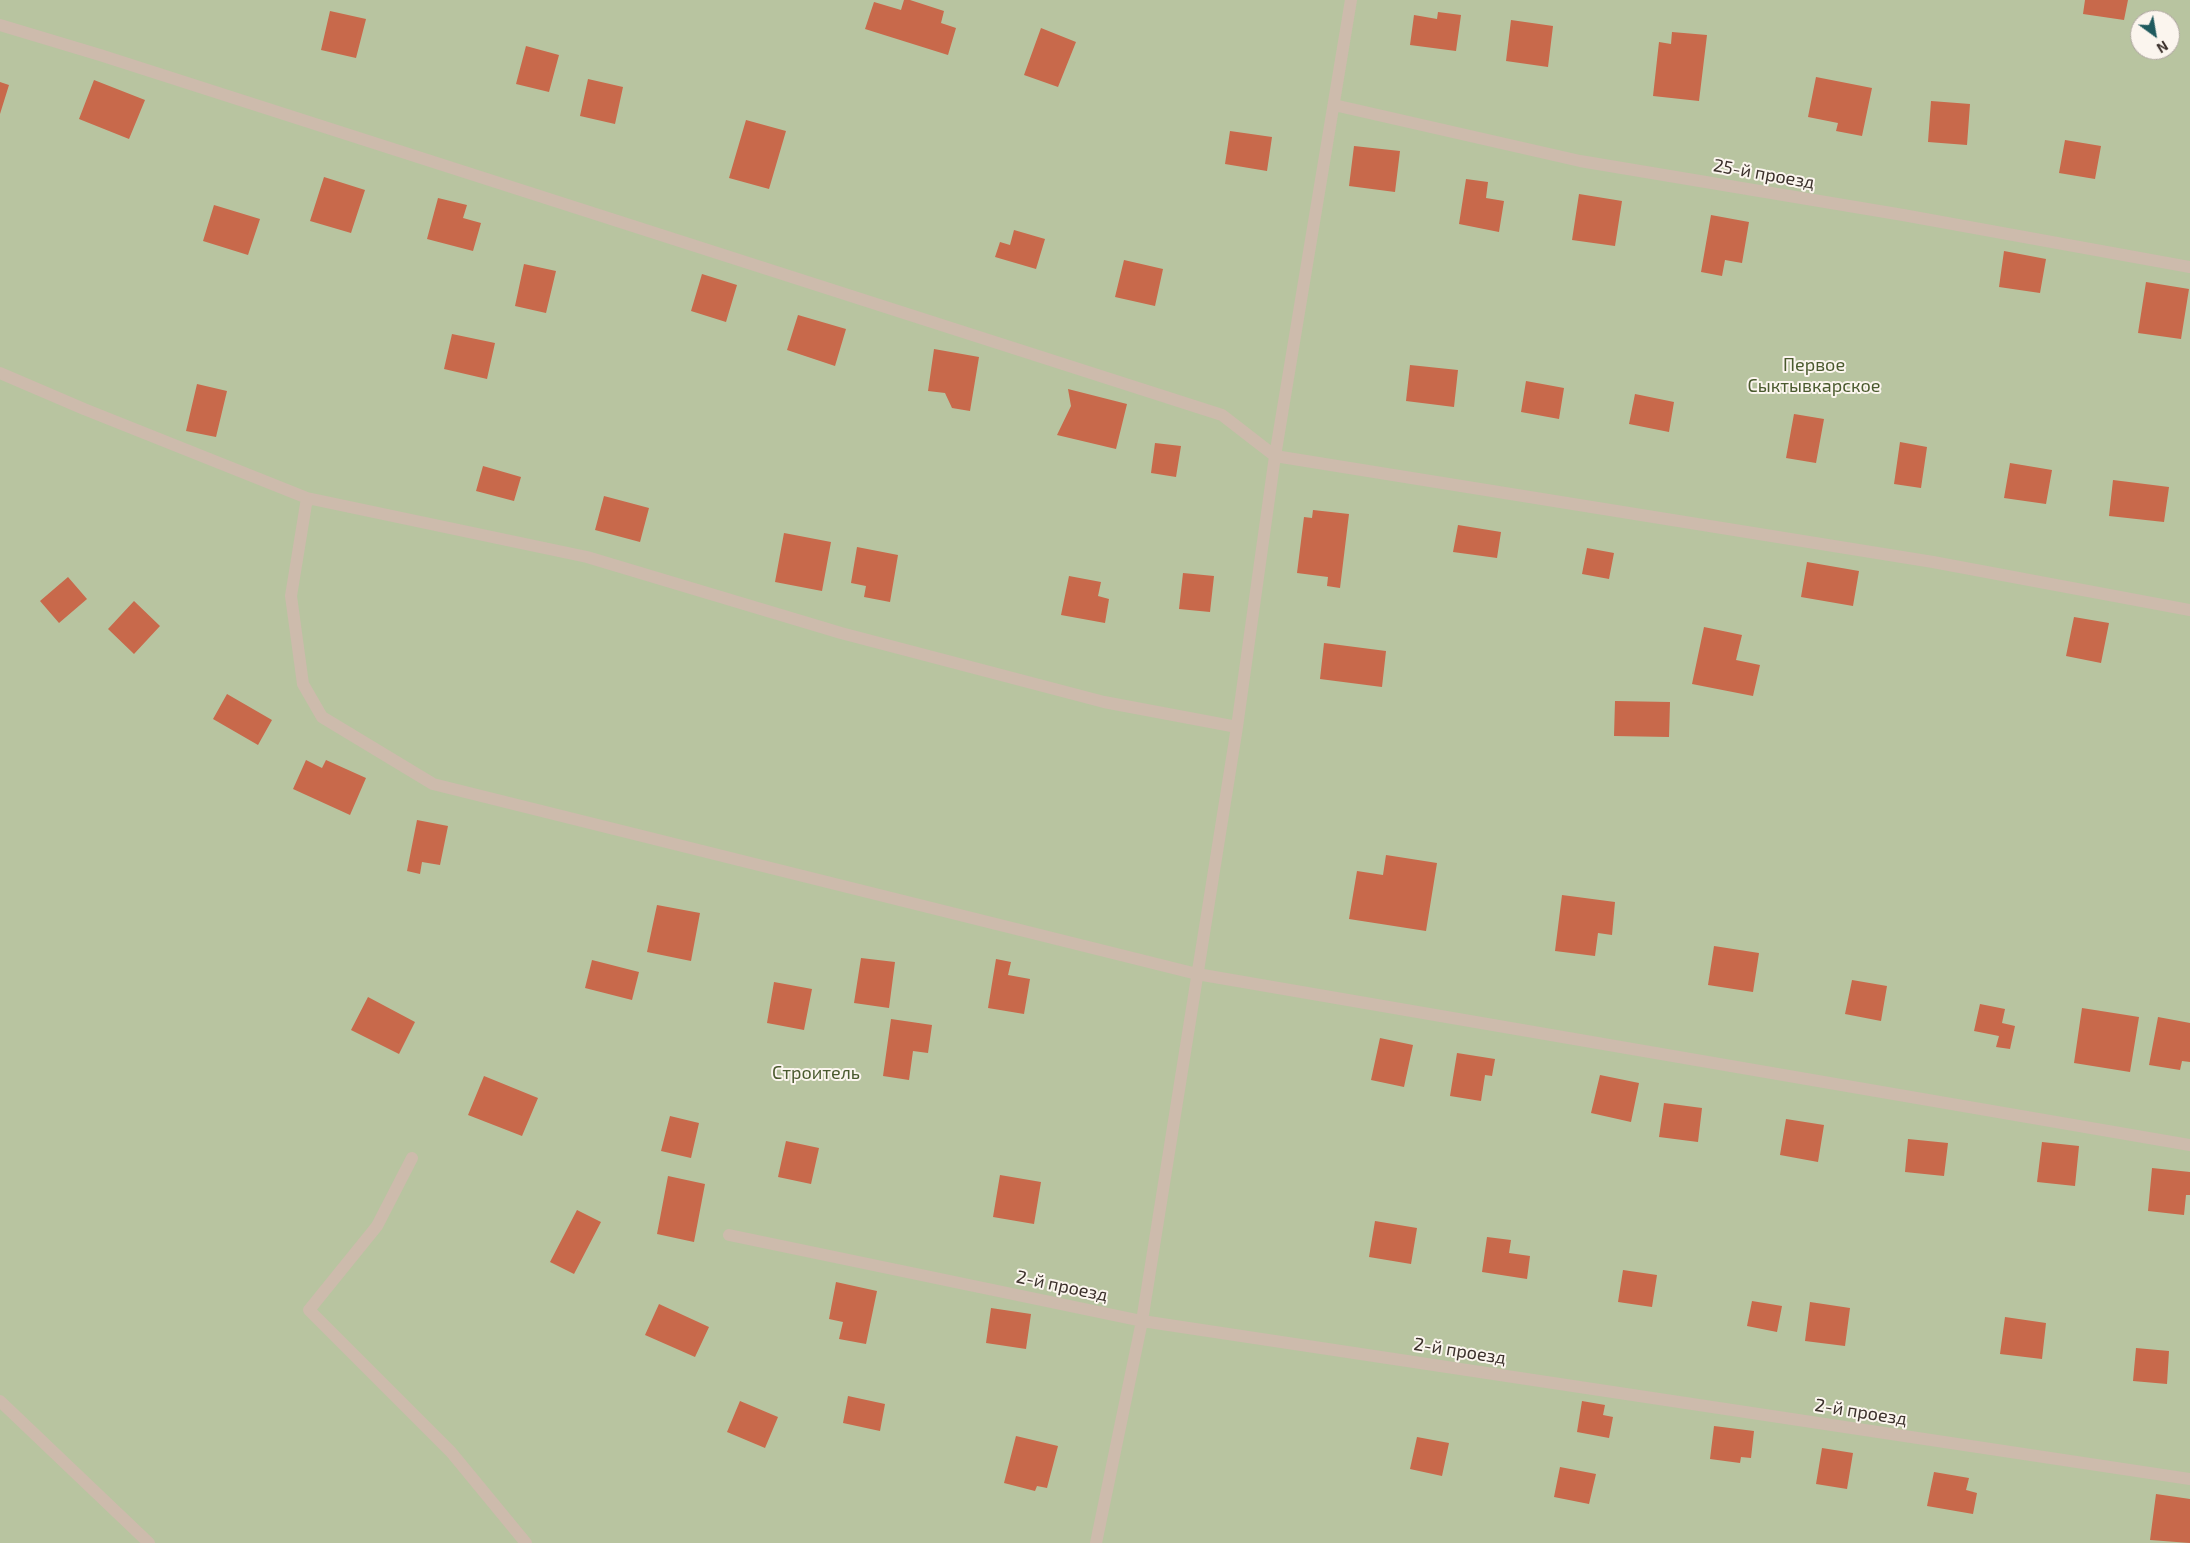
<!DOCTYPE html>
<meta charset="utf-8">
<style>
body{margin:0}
#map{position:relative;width:2190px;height:1543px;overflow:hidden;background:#f4ebe1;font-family:"Exo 2",sans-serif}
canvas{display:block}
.north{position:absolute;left:2130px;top:10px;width:50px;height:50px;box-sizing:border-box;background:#fbf5ee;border:1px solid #aea6a0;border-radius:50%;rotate:148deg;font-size:14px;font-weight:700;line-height:20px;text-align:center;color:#3b302b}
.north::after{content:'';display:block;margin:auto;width:18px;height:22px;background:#1f5a5e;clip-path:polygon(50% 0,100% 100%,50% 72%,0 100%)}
</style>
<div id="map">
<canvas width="2190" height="1543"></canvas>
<div class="north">N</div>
</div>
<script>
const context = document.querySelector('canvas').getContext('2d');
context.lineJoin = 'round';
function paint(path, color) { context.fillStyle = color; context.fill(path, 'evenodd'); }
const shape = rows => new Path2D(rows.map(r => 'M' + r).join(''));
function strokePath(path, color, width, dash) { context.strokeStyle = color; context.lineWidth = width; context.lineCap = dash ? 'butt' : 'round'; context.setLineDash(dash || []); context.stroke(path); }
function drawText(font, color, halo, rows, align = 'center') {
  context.font = font + ' "Exo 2",sans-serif'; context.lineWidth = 4; context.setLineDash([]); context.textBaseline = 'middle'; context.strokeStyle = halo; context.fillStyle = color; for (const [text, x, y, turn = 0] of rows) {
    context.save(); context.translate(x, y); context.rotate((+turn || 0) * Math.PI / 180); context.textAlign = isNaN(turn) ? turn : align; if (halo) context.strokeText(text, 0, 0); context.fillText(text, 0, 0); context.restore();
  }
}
const green = shape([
 [0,0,2190,0,2190,1543,0,1543],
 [2140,20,2170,20,2170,50,2140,50]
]);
const building = shape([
 [904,0,910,0,944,11,941,23,956,28,948,55,865,29,874,2,901,10],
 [2085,0,2128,0,2124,20,2083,14],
 [330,11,366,19,356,58,321,50],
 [1438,12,1461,15,1456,51,1410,45,1414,15,1437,19],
 [1511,20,1553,26,1548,67,1506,61],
 [1041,28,1076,42,1058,87,1024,75],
 [1672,32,1707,35,1699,101,1653,96,1659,42,1671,44],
 [526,46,559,55,549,92,516,84],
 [1816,77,1872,88,1862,136,1836,131,1838,123,1808,117],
 [588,79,623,87,615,124,580,116],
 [94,80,145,100,129,139,79,119],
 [0,82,9,85,0,114],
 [1931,101,1970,104,1967,145,1928,142],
 [746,120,786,131,769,189,729,178],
 [1230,131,1272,137,1267,171,1225,164],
 [2065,140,2101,146,2095,179,2059,173],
 [1354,146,1400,151,1395,192,1349,186],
 [324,177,365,190,351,233,310,221],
 [1466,179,1488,182,1486,198,1504,201,1499,232,1459,224],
 [1579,194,1622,201,1615,246,1572,240],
 [438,198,467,205,463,218,481,223,473,251,427,239],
 [214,205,260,219,248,255,203,241],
 [1711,215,1749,222,1742,263,1725,260,1722,276,1701,272],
 [1014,230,1045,239,1036,269,995,257,1000,242,1010,245],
 [2004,251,2046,259,2040,293,1999,287],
 [1124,260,1163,269,1155,306,1115,297],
 [524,264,556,271,546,313,515,306],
 [702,274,737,285,726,322,691,311],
 [2146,282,2189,289,2181,339,2138,333],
 [798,315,846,329,835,366,787,350],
 [452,334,495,343,487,379,444,369],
 [934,349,979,357,970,411,952,408,945,393,928,391],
 [1410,365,1458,370,1454,407,1406,401],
 [1526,381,1564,388,1559,419,1521,412],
 [197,384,227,391,216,437,186,431],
 [1068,389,1127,404,1116,449,1057,435,1071,406],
 [1635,394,1674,402,1669,432,1629,424],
 [1794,414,1824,419,1816,463,1786,458],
 [1900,442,1927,447,1921,488,1894,484],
 [1155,443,1181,446,1176,477,1151,473],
 [2010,463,2052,470,2046,504,2004,498],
 [483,466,521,477,514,501,476,491],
 [2113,480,2169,487,2164,522,2109,516],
 [604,496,649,508,640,542,595,530],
 [1313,510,1349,514,1340,588,1327,586,1328,577,1297,573,1304,517,1312,518],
 [1458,525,1501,532,1497,558,1453,552],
 [784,533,831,542,822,591,775,582],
 [857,547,898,555,890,602,864,597,866,586,851,583],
 [1587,548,1614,553,1609,579,1582,574],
 [1807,562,1859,571,1853,606,1801,597],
 [1183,573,1214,576,1210,612,1179,609],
 [1069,576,1101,582,1098,596,1109,599,1105,623,1061,615],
 [68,577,87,599,59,623,40,601],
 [134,601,160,626,134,654,108,629],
 [2074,617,2109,623,2101,663,2066,656],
 [1704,627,1742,635,1736,660,1760,665,1753,696,1692,684],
 [1324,643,1386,651,1382,687,1320,679],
 [227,694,272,720,258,745,213,719],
 [1615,701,1670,702,1669,737,1614,736],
 [306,760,322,768,326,760,366,778,350,815,293,789],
 [417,820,448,826,440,865,422,862,420,874,407,871],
 [1386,855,1437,863,1426,931,1349,919,1357,871,1383,875],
 [1562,895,1615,902,1612,935,1598,933,1595,956,1555,951],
 [657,905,700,913,691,961,647,952],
 [1714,946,1759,953,1753,992,1708,985],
 [861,958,895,962,889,1008,854,1003],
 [996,959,1011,962,1008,975,1030,979,1024,1014,988,1008],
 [592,960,639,972,632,1000,585,988],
 [1852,980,1887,986,1881,1021,1845,1014],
 [774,982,812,989,804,1030,767,1023],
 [368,997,415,1022,399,1054,351,1030],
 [1980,1004,2005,1009,2002,1023,2015,1026,2010,1049,1996,1047,1999,1036,1974,1031],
 [2082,1008,2139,1017,2130,1072,2074,1063],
 [2158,1017,2190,1023,2190,1062,2182,1061,2180,1070,2149,1065],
 [891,1019,932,1025,928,1053,913,1051,909,1080,883,1076],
 [1380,1038,1413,1045,1404,1087,1371,1080],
 [1457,1053,1495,1059,1492,1076,1485,1075,1481,1101,1450,1096],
 [1600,1075,1639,1083,1631,1122,1591,1113],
 [484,1076,538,1098,522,1136,468,1115],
 [1664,1103,1702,1108,1698,1142,1659,1137],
 [670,1116,699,1123,691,1158,661,1151],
 [1786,1119,1824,1125,1818,1162,1780,1155],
 [1908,1139,1948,1143,1944,1176,1905,1172],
 [786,1141,819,1148,811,1184,778,1177],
 [2042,1142,2079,1146,2075,1186,2037,1182],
 [2152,1168,2190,1172,2190,1195,2186,1195,2184,1215,2148,1211],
 [1000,1175,1041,1182,1034,1224,993,1217],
 [668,1176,705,1184,694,1242,657,1234],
 [577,1210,601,1222,574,1274,550,1262],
 [1375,1221,1417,1228,1411,1264,1369,1257],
 [1487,1237,1511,1240,1509,1253,1530,1256,1527,1279,1482,1272],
 [1623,1270,1657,1275,1652,1307,1618,1302],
 [836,1282,877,1291,866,1344,839,1339,843,1322,829,1319],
 [1752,1301,1782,1306,1777,1332,1747,1326],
 [1810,1302,1850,1308,1845,1346,1805,1341],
 [659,1304,709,1327,695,1357,645,1335],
 [991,1308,1031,1314,1026,1349,986,1343],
 [2005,1317,2046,1323,2042,1359,2000,1354],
 [2136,1348,2169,1351,2167,1384,2133,1381],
 [848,1396,885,1404,880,1431,843,1423],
 [740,1401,778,1417,765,1448,727,1432],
 [1582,1401,1605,1405,1603,1415,1613,1417,1609,1438,1577,1432],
 [1714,1426,1754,1431,1751,1458,1741,1457,1740,1463,1710,1459],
 [1016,1436,1058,1446,1047,1488,1037,1486,1035,1491,1004,1483],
 [1417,1437,1449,1443,1442,1476,1410,1469],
 [1822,1448,1853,1453,1847,1489,1816,1484],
 [1560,1467,1596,1474,1589,1504,1554,1497],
 [1934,1472,1969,1478,1966,1490,1977,1493,1973,1514,1927,1506],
 [2156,1494,2190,1499,2190,1543,2150,1540]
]);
const minor = shape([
 [0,25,100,55,1222,415,1275,456,1933,562,2190,610],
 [1334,105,1580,161,1903,215,2190,267],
 [0,373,84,409,307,498,587,557,841,633,1104,702,1237,727],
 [307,498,291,596,303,684,322,717,433,784,1197,974,2190,1145],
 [412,1158,377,1226,309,1310,451,1452,526,1543],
 [729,1235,1142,1321,2190,1479],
 [0,1401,149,1543],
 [1096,1543,1142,1321,1237,727,1275,456,1351,0]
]);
const streetNames = [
 ["25-й проезд",1764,174,10],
 ["2-й проезд",1062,1286,12],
 ["2-й проезд",1460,1351,9],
 ["2-й проезд",1861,1412,9]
];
const parkNames = [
 ["Первое",1814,365],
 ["Сыктывкарское",1814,386],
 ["Строитель",816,1073]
];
paint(green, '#b8c4a0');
paint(building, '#c8694b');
strokePath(minor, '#cdbbac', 12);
drawText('18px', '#3b302b', '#fbf5ee', streetNames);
drawText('18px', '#4a5a2e', '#fbf5ee', parkNames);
</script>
